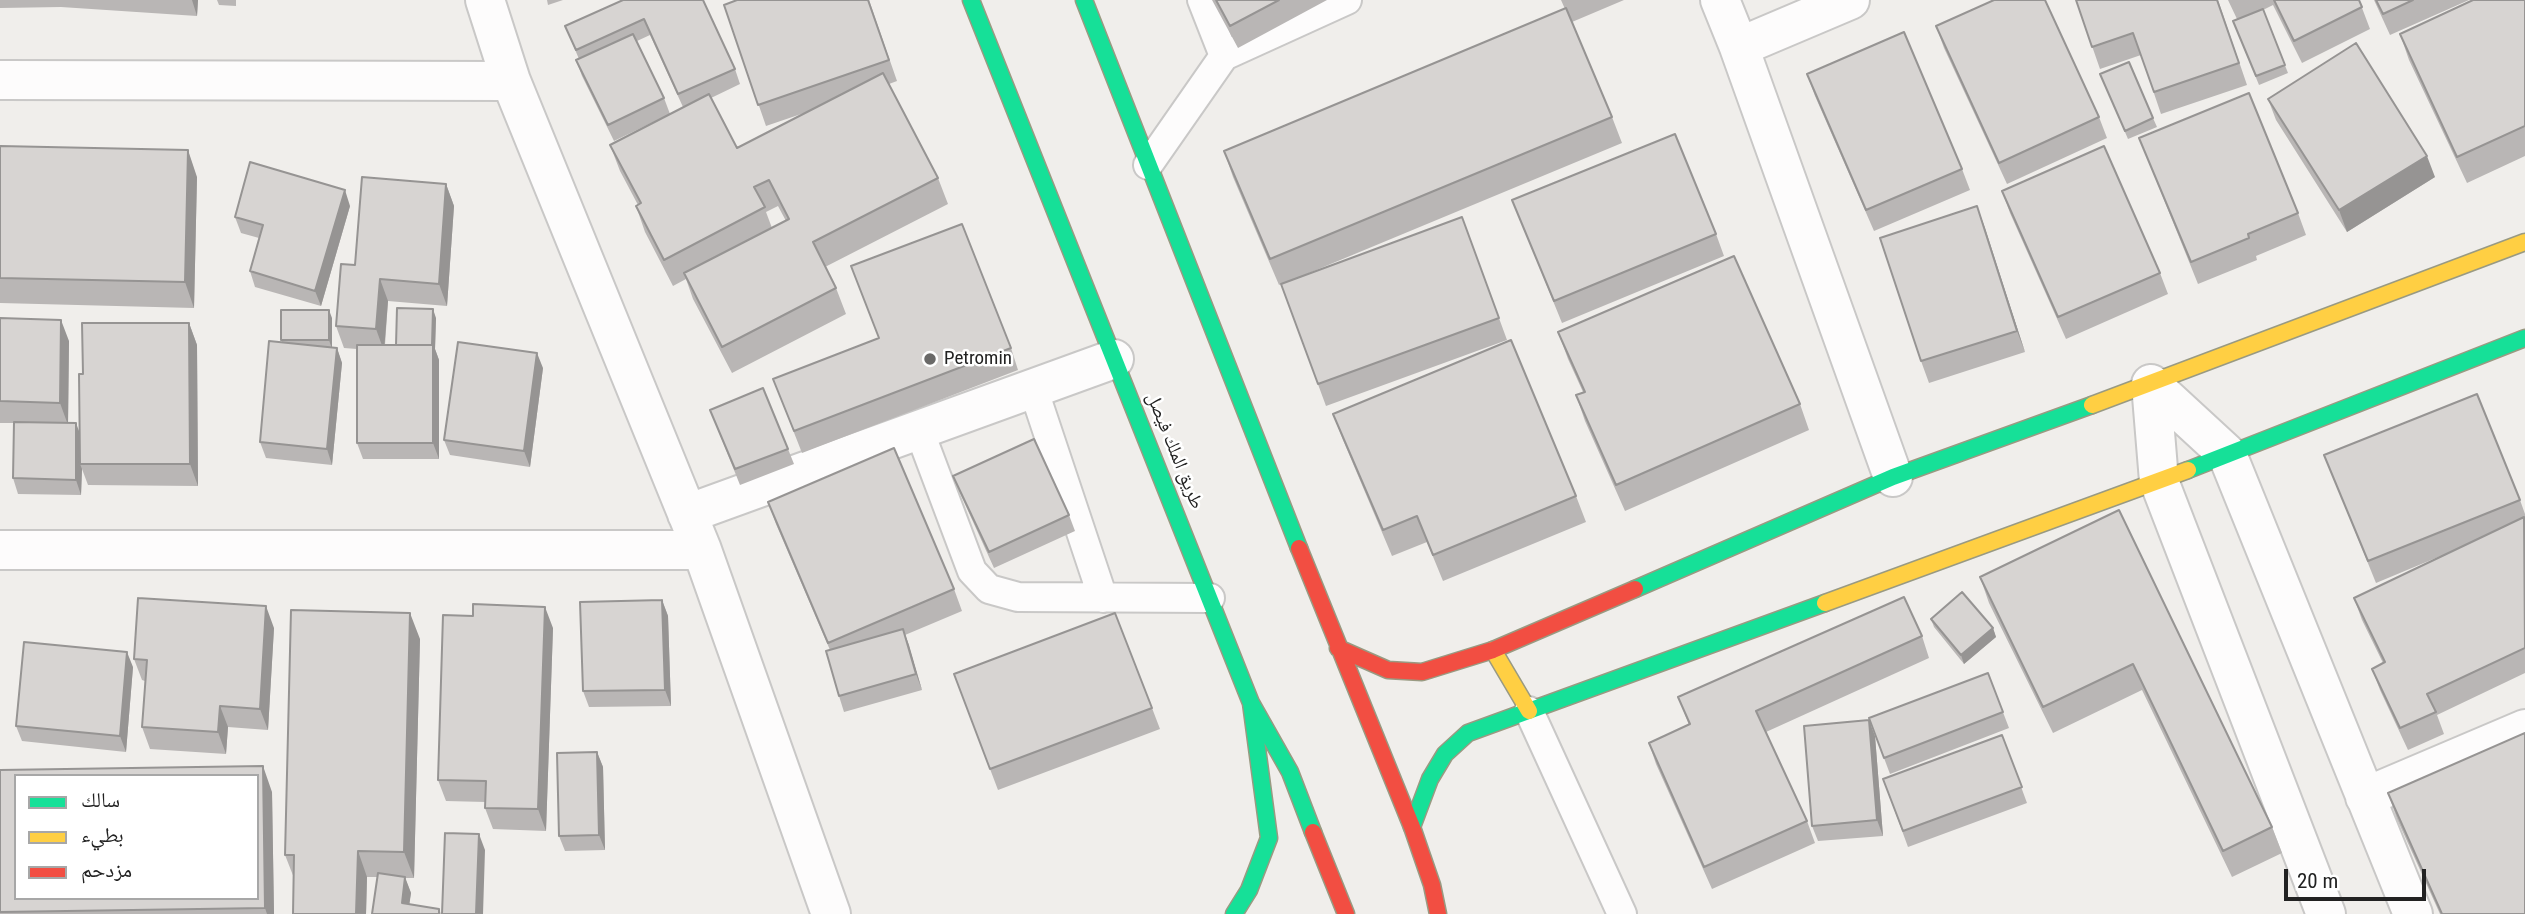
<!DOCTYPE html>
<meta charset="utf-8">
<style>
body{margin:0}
#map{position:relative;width:2525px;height:914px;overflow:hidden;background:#f0eeeb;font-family:"Roboto Condensed","Noto Naskh Arabic",sans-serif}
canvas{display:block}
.legend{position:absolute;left:14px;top:774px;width:245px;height:126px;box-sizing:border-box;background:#fff;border:2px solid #a7a7a7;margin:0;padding:9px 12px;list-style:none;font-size:21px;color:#222}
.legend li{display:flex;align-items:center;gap:14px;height:35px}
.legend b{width:35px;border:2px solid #a7a7a7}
.scale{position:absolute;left:2284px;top:869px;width:142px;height:32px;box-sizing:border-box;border:4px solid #222;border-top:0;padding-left:9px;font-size:21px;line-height:24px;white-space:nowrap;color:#222;-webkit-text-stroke:5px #fff;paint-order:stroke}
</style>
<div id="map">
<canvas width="2525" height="914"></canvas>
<ul class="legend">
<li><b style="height:9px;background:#16e098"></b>سالك</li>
<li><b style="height:9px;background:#ffcf43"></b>بطيء</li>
<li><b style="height:9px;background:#f24e42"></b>مزدحم</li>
</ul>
<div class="scale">20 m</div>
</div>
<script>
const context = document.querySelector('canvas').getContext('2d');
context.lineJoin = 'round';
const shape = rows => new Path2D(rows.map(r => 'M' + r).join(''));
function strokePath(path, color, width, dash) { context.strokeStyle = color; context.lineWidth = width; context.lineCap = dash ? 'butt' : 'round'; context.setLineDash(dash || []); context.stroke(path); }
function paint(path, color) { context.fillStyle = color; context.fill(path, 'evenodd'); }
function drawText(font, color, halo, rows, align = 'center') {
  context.font = font + ' "Roboto Condensed","Noto Naskh Arabic",sans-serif'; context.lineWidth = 5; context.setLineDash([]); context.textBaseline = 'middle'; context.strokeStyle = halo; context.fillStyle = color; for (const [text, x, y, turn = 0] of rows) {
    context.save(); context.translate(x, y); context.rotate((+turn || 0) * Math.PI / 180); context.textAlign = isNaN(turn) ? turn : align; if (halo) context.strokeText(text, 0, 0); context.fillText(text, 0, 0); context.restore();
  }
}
const lane = shape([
 [1224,56,1347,0],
 [1148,165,1224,56,1202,0],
 [1033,388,1103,598],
 [919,430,972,571,989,589,1018,597,1210,598],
 [1529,711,1622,914]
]);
const street = shape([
 [485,0,511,81,702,550,831,914],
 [1720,0,1739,47,1893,477],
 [1739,47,1850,0],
 [0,80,511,81],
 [2151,384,2227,454,2413,914],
 [2151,384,2159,481,2326,914],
 [687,514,1114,359],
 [0,550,702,550],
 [2365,797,2525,729]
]);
const fast = shape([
 [971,0,1251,703,1290,772,1313,832],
 [1084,0,1299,548],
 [2188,470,2525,338],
 [1635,589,1893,477,2092,405],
 [1412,827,1430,779,1445,754,1468,733,1825,603],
 [1234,914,1249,890,1269,838,1251,703]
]);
const slow = shape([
 [2092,405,2525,242],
 [1825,603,2188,470],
 [1493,650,1529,711]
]);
const jam = shape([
 [1299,548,1412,827,1432,885,1438,914],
 [1338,648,1388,670,1422,672,1493,650,1635,589],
 [1313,832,1346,914]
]);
const wall = shape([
 [0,0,198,0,197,16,61,7,0,8],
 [217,0,236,0,236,6,219,5],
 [547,0,563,0,548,5],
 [623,0,735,69,740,84,711,98,737,148,807,112,766,126,724,5,869,0,897,81,889,84,938,178,948,204,825,267,836,288,846,314,732,373,693,299,686,279,673,286,645,232,636,206,638,205,620,171,610,145,683,107,650,35,637,41,664,98,670,114,614,141,582,76,576,60,579,59,565,26],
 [778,206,786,221,772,228,766,212],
 [1212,0,1327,0,1238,48],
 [1561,0,1624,0,1572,22,1612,117,1622,143,1297,278,1462,217,1507,340,1326,406,1281,284,1279,285,1233,177,1224,151,1565,9],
 [2076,0,2218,0,2247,85,2161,114,2141,55,2100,69],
 [2228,0,2359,0,2370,29,2302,63,2273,5,2263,10,2288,73,2259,85,2236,29,2237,19],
 [2374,0,2469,0,2390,35],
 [2525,0,2525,156,2467,183,2409,60,2400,34],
 [1936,26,2099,117,2107,138,2007,184,1944,48],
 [1807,74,1962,169,1970,190,1874,231,1815,96],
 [2100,74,2153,118,2157,127,2128,139],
 [2268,99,2435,177,2347,232,2276,120],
 [2139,138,2298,213,2306,235,2256,256,2257,260,2198,284],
 [0,146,197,177,194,308,0,303],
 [446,184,454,206,447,306,388,301,385,345,396,345,436,318,435,349,439,360,439,459,363,459,357,443,357,349,344,348,336,326,355,265],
 [2002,191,2160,273,2168,294,2066,339,2010,213],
 [1512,200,1716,234,1724,256,1562,323],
 [350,206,321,306,255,287,250,271,259,238,241,233,235,217],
 [1977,206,2025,352,1929,383,1921,361],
 [0,318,69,341,68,423,80,432,83,374,189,323,197,345,198,486,88,485,82,469,81,495,18,494,13,478,14,423,0,423,0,441],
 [332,318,332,347,337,348,342,363,332,465,266,458,260,442,282,342,281,340],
 [1558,332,1800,404,1809,430,1625,511,1585,421,1576,395,1583,392,1568,359],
 [879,338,1011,348,1018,370,802,453,773,379],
 [543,368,530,467,450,455,444,440],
 [710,410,788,449,794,464,740,485],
 [1333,414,1576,496,1586,522,1443,581,1427,542,1392,556,1343,440],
 [2324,455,2520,500,2525,514,2525,673,2437,715,2444,734,2408,750,2380,690,2372,669,2383,663,2362,620,2354,598,2443,555,2376,583],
 [953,476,1069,515,1075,531,994,568,959,491],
 [768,502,954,589,962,611,905,635,922,690,844,712,839,696,830,650,776,524],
 [2119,510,2272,827,2282,853,2232,877,2142,690,2053,733,1989,603,1980,577],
 [662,600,668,616,671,706,589,707,583,691],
 [1931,619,1993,628,1996,637,1964,664,1934,627],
 [274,628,268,730,228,727,226,754,150,749,142,727,145,681,142,680,134,659],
 [553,628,546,831,493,829,485,808,486,802,446,801,438,780],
 [1922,636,1929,658,1766,732,1807,821,1815,843,1712,889,1656,764,1649,743,1689,725,1678,697],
 [420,639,414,878,405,878,411,893,409,904,439,909,441,914,372,914,378,877,367,877,366,914,293,914,294,878,285,855],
 [133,667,126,752,22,741,16,726],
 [1988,673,2009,728,1890,774,1869,718],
 [954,674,1152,708,1160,729,998,790],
 [2002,735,2027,803,1908,847,1883,779],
 [1875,736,1883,836,1818,841,1812,826],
 [597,752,603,767,605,850,565,851,559,836],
 [0,770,272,792,274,914,0,914],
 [2388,793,2525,914,2440,914,2397,819]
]);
const shadedWall = shape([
 [192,0,198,0,197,16],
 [188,150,197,177,194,308,185,282],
 [2427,156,2435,177,2347,232,2339,210],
 [446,184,454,206,447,306,439,284],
 [345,190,350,206,321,306,315,291],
 [1977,206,1985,228,2025,352,2017,331],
 [380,279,388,301,384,351,376,329],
 [433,309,436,318,435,349,439,360,439,459,433,443,431,348],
 [329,310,332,318,332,349,329,340],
 [61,320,69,341,68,425,60,403],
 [189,323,197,345,198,486,190,464],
 [337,348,342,363,332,465,327,449],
 [537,353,543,368,530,467,524,451],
 [76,423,82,439,80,464,82,469,81,495,76,480],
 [662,600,668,616,671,706,665,690],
 [266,606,274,628,268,730,260,709],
 [545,607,553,628,546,831,538,809],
 [410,613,420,639,414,878,404,852],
 [1993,628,1996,637,1964,664,1961,655],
 [903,629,909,645,922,690,916,674],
 [127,652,133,667,126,752,120,736],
 [220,706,228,727,226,754,218,732],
 [1869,720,1875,736,1883,836,1877,820],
 [597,752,603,767,605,850,599,835],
 [263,766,272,792,274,914,267,914,265,908],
 [479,834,485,850,483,914,476,914],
 [358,851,367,877,366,914,356,914],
 [405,877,411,893,408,914,402,903]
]);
const building = shape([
 [623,0,703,0,735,69,678,94,644,19,576,50,565,26,623,0],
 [737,0,868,0,889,60,758,105,724,5,737,0],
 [1216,0,1279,0,1230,26,1216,0],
 [1994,0,2045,0,2099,117,1999,163,1936,26,1994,0],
 [2076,0,2217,0,2239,63,2154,92,2133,33,2092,47,2076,0],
 [2274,0,2359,0,2362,7,2294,41,2274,0],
 [2376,0,2413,0,2383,14,2376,0],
 [2473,0,2525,0,2525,126,2457,157,2400,34,2473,0],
 [1566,8,1612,117,1270,259,1224,151,1566,8],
 [2263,9,2285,65,2256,76,2233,21,2263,9],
 [1904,32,1962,169,1866,210,1807,74,1904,32],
 [633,34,664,98,608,125,576,60,633,34],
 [2356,43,2427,156,2339,210,2268,99,2356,43],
 [2129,62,2153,118,2125,131,2100,74,2129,62],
 [883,73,938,178,813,242,836,288,722,347,684,273,789,219,769,180,754,187,765,207,664,260,636,206,641,203,610,145,709,94,737,148,883,73],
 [2249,93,2298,213,2248,234,2249,238,2191,262,2139,138,2249,93],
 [1675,134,1716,234,1554,301,1512,200,1675,134],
 [0,146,188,150,185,282,0,278,0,146],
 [2104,146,2160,273,2058,317,2002,191,2104,146],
 [250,162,345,190,315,291,250,271,263,225,235,217,250,162],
 [362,177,446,184,439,284,380,279,376,329,336,326,341,264,355,265,362,177],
 [1977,206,2017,331,1921,361,1880,238,1977,206],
 [1462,217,1499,318,1318,384,1281,284,1462,217],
 [962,224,1011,348,794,431,773,379,879,338,851,266,962,224],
 [1734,256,1800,404,1616,485,1576,395,1585,392,1558,332,1734,256],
 [397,308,433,309,432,345,396,345,397,308],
 [281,310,329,310,329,340,281,340,281,310],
 [0,318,61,320,60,403,0,401,0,318],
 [82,323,189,323,190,464,80,464,79,374,83,374,82,323],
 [1511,340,1576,496,1433,555,1417,516,1383,530,1333,414,1511,340],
 [269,341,337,348,327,449,260,442,269,341],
 [458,342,537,353,524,451,444,440,458,342],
 [357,345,433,345,433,443,357,443,357,345],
 [763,388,788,449,735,469,710,410,763,388],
 [2477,394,2520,500,2368,561,2324,455,2477,394],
 [14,422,76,423,76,480,13,478,14,422],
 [1034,439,1069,515,989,552,953,476,1034,439],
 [894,448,954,589,828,643,768,502,894,448],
 [2119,510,2272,827,2223,851,2133,664,2043,707,1980,577,2119,510],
 [2524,517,2525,648,2427,694,2436,712,2400,728,2372,669,2385,662,2354,598,2524,517],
 [1962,592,1993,628,1961,655,1931,619,1962,592],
 [1904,597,1922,636,1756,711,1807,821,1704,867,1649,743,1690,724,1678,697,1904,597],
 [138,598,266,606,260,709,220,706,218,732,142,727,147,660,134,659,138,598],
 [662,600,665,690,583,691,580,602,662,600],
 [473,604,545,607,538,809,485,808,486,781,438,780,443,615,473,616,473,604],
 [291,610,410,613,404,852,358,851,356,914,293,914,294,855,285,855,291,610],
 [1115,613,1152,708,990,769,954,674,1115,613],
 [903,629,916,674,839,696,826,651,903,629],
 [24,642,127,652,120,736,16,726,24,642],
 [1988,673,2003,712,1884,758,1869,718,1988,673],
 [1869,720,1877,820,1812,826,1804,726,1869,720],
 [2525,733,2525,914,2442,914,2388,793,2525,733],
 [2002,735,2022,787,1903,831,1883,779,2002,735],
 [597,752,599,835,559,836,557,753,597,752],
 [263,766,265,908,0,912,0,770,263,766],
 [16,776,257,776,257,898,16,898,16,776],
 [445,833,479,834,476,914,442,914,445,833],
 [378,873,405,877,402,903,439,909,439,914,372,914,378,873]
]);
const markers = [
 [930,359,7,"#6a6968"]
];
const poiNames = [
 ["Petromin",944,359]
];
const streetNames = [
 ["طريق الملك فيصل",1174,451,68]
];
strokePath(lane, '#c9c8c7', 32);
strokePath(street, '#c9c8c7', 42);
strokePath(fast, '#999a82', 19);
strokePath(slow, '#999a82', 19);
strokePath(jam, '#999a82', 19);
strokePath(lane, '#fdfcfc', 28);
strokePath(street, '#fdfcfc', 38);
strokePath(fast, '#16e098', 16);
strokePath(slow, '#ffcf43', 16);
strokePath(jam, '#f24e42', 16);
paint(wall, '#b9b6b5');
paint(shadedWall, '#969493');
paint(building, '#d7d4d2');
strokePath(building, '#969493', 2);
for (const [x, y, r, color] of markers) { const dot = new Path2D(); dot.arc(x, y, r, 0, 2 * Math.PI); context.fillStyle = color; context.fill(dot); strokePath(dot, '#fff', 2.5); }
drawText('19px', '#222', '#fff', poiNames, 'left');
drawText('19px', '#222', '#fff', streetNames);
</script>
